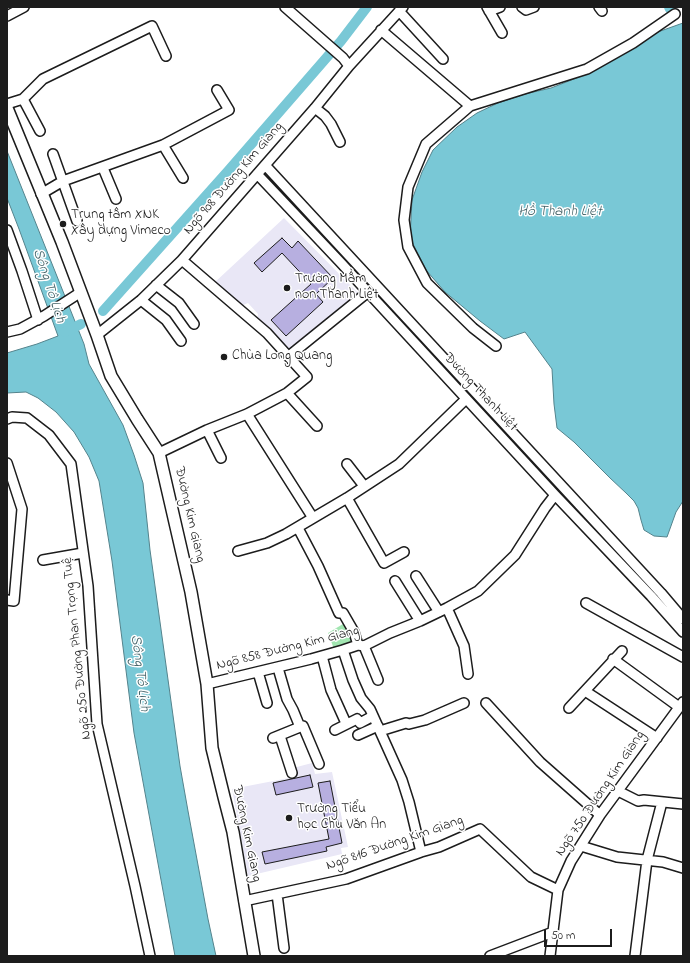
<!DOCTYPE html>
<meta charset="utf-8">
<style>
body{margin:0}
#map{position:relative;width:690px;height:963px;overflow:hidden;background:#fff;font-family:"Indie Flower",sans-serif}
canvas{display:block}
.frame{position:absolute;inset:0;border:8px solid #1c1c1c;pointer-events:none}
.scale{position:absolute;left:544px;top:929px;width:68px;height:18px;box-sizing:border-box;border:2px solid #1c1c1c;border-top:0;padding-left:5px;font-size:12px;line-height:14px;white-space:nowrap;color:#1c1c1c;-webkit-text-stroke:3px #fff;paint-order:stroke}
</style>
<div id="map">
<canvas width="690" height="963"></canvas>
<div class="frame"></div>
<div class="scale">50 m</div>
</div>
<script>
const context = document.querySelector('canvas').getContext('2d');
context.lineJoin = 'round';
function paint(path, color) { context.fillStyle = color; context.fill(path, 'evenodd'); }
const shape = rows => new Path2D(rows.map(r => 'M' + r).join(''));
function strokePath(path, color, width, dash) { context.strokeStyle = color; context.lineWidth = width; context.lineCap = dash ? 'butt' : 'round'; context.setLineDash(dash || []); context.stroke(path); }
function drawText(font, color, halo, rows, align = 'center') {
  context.font = font + ' "Indie Flower",sans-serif'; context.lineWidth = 3; context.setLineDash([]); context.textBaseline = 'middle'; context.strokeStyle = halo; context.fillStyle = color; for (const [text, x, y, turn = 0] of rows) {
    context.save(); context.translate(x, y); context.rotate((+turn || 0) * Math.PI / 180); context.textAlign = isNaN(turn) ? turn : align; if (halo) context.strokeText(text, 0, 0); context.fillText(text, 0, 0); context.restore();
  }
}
const built = shape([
 [284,218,359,294,289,350,257,320,258,314,248,303,241,306,214,283],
 [312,763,315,774,332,772,348,847,341,848,342,854,248,876,232,789,294,777,293,768]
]);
const green = shape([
 [343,624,351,632,355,641,334,649,328,633]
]);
const water = shape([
 [683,23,683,501,676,512,667,537,654,536,644,530,641,520,638,508,634,501,626,493,610,478,574,442,557,428,554,404,552,369,525,332,504,339,480,321,445,292,426,270,410,238,412,200,422,172,433,150,457,127,477,113,498,103,525,94,551,88,579,77,631,50,643,42,655,33,683,23],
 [7,151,84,344,89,364,123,425,134,455,143,483,150,550,180,766,188,811,208,919,216,956,175,956,134,733,112,561,99,481,89,457,74,432,56,412,38,398,26,392,7,393,7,353,37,344,58,336,19,229,7,198,7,151]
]);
const canal = shape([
 [669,7,670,9],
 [103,311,228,171,341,41,367,7],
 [65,332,81,324]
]);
const building = shape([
 [282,238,292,248,298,241,333,278,316,294,323,302,286,336,271,320,311,284,282,253,262,272,254,263,282,238],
 [310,775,313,787,276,795,273,783,310,775],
 [330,781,342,843,326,847,327,851,265,864,262,852,329,839,318,783,330,781]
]);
const minor = shape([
 [285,7,343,58,349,66],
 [487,7,502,33],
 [522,7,526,10,534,7],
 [599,7,602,11],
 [399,11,443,59],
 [489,11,500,7],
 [7,16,24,7],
 [381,30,470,106],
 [23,99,40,131],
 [7,104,23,99,43,79,152,26,166,56],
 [315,108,325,116,331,124,340,142],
 [163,145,183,178],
 [53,154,77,221],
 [265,165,661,593,683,619],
 [103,168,116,199],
 [257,174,341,263,555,495,651,596,683,632],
 [41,194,63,181,163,145,229,110,217,90],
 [7,230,22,271,38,320],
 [156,285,179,303,194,324],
 [141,300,166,320,181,341],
 [7,332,20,329,44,316,81,292],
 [97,335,141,300,182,260,315,108,349,66,403,7],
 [496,346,473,328,427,283,408,247,404,220,408,187,426,144,470,106,587,69,633,43,675,14],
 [289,356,368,292],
 [287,393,317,426],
 [247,414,313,518],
 [7,419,12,417,27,418,49,435,71,464,88,586,97,724,135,886,150,956],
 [207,430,221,458],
 [159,453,207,430,247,414,287,393,307,377,267,333,182,260],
 [7,463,22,509,14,601,7,600],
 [347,464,364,486],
 [347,498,384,563,404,552],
 [298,528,318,566,339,613,343,613,354,632,358,645],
 [238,551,267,543,286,534,347,498,399,464,466,399],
 [43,560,83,553],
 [416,576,439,612],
 [395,581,420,621],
 [586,603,683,657],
 [447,608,464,646,468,674],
 [364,646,378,680],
 [343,650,353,680,361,698,370,709,402,780,409,802,421,852],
 [322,656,331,690,345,721],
 [613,659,679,707],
 [278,668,287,699,293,710,300,727,303,726,319,764],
 [258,672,267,703],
 [207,684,311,659,343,650,358,645,364,646,390,633,420,621,447,608,478,591,515,555,545,508,555,495],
 [585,691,657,738],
 [486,703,540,762,600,815],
 [569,708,622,651],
 [335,730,357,719,360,723,373,716],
 [380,731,406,723,409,724,425,720,464,703],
 [358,735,378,726],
 [280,736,292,773],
 [273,738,300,727],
 [618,791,638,801,644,800,683,804],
 [581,846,617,857,663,862,683,868],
 [277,894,284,948],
 [244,901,346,879,421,852,439,847,480,829,531,877,558,890],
 [490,956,553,932],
 [550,956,558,890,571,861,600,815,683,702],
 [635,956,647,860,662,802]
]);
const major = shape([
 [7,108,62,242,97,335,111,376,137,419,159,453,191,592,207,684,212,748,224,797,233,832,254,956]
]);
const markers = [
 [63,224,4,"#1c1c1c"],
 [287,288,4,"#1c1c1c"],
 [224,357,4,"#1c1c1c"],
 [289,818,4,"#1c1c1c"]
];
const streetNames = [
 ["Ngõ 908 Đường Kim Giang",234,179,-49],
 ["Đường Thanh Liệt",480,393,47],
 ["Đường Kim Giang",189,515,77],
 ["Ngõ 250 Đường Phan Trọng Tuệ",78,648,-96],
 ["Ngõ 858 Đường Kim Giang",288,649,-14],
 ["Ngõ 750 Đường Kim Giang",601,794,-56],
 ["Đường Kim Giang",246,834,78],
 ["Ngõ 816 Đường Kim Giang",395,844,-19]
];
const poiNames = [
 ["Trung tâm XNK",71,216],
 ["Xây dựng Vimeco",71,232],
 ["Trường Mầm",295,280],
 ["non Thanh Liệt",295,296],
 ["Chùa Long Quang",232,357],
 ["Trường Tiểu",297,810],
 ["học Chu Văn An",297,826]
];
const waterNames = [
 ["Hồ Thanh Liệt",560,213],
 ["Sông Tô Lịch",48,286,72],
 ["Sông Tô Lịch",139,673,83]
];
paint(built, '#e9e7f6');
paint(green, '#a2e6b1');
paint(water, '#79c8d6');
strokePath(water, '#54838c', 1);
strokePath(canal, '#79c8d6', 10);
paint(building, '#b7afe0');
strokePath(building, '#1c1c1c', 1);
strokePath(minor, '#1c1c1c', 12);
strokePath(major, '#1c1c1c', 14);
strokePath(minor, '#fff', 9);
strokePath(major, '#fff', 11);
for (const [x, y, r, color] of markers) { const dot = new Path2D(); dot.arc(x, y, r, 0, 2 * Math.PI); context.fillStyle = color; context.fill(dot); strokePath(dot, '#fff', 1.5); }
drawText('14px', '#1c1c1c', '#fff', streetNames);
drawText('14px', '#1c1c1c', '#fff', poiNames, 'left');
drawText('italic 15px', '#416166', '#fff', waterNames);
</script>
